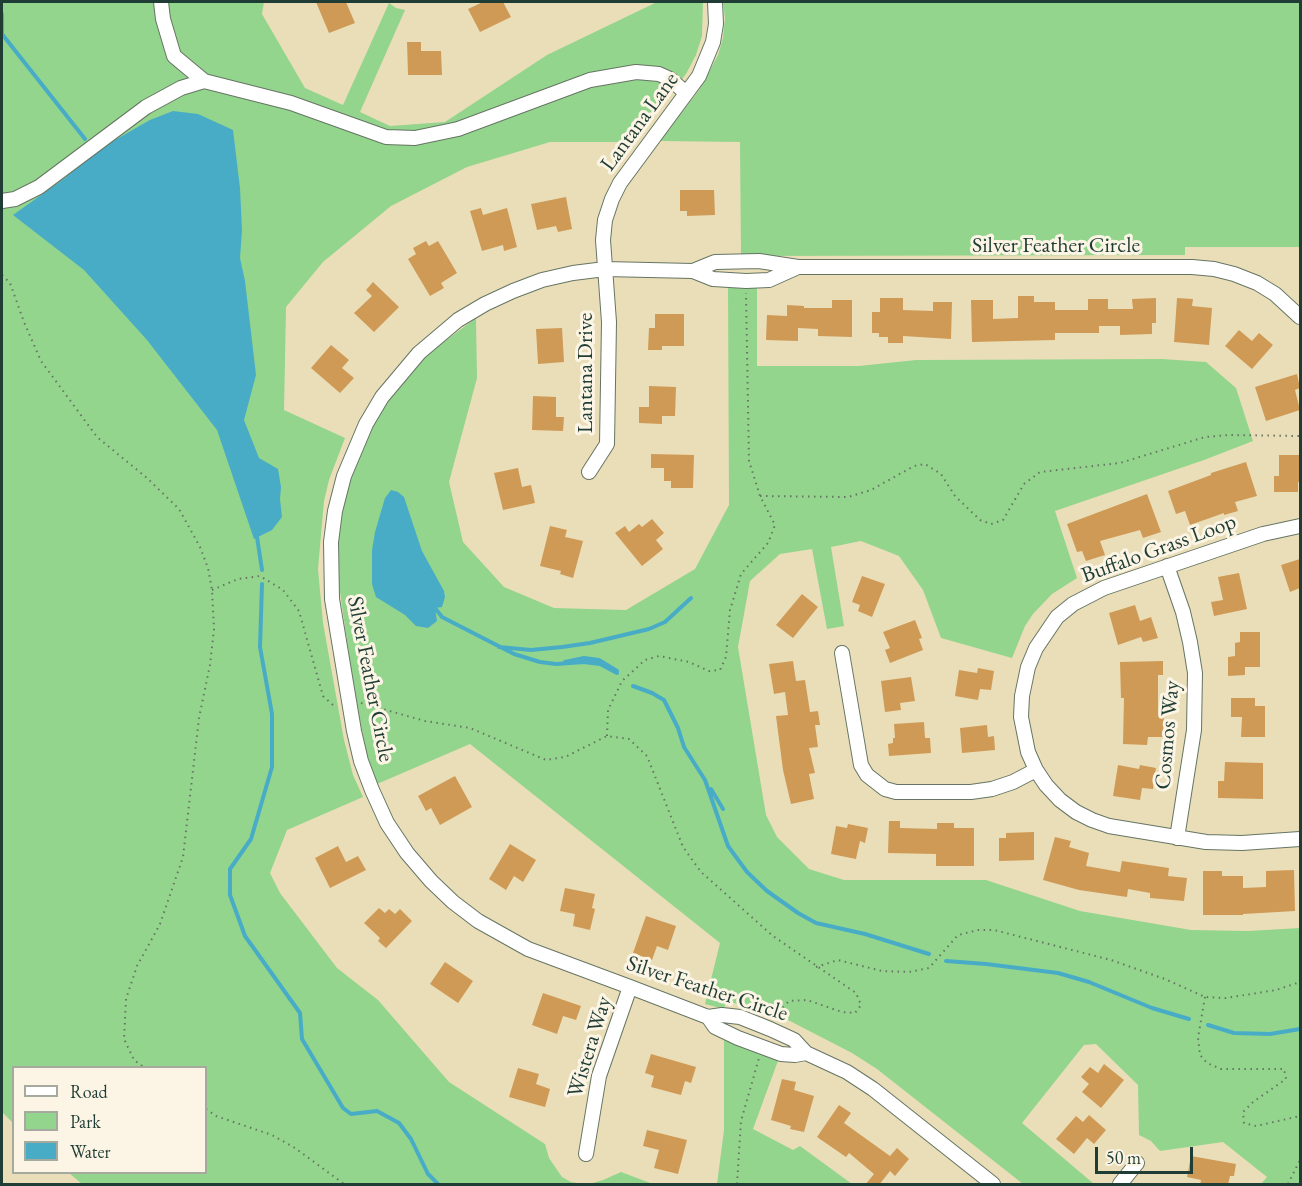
<!DOCTYPE html>
<style>
body{margin:0}
#map{position:relative;width:1302px;height:1186px;overflow:hidden;background:#eadeb9;font-family:"EB Garamond",serif}
canvas{display:block}
.frame{position:absolute;inset:0;border:3px solid #1f3d34;pointer-events:none}
.legend{position:absolute;left:12px;top:1066px;width:195px;height:108px;box-sizing:border-box;background:#fcf5e5;border:2px solid #a4ab9e;margin:0;padding:8px 10px;list-style:none;font-size:18px;color:#1f3d34}
.legend li{display:flex;align-items:center;gap:12px;height:30px}
.legend b{width:30px;border:2px solid #a4ab9e}
.scale{position:absolute;left:1095px;top:1147px;width:98px;height:27px;box-sizing:border-box;border:3px solid #1f3d34;border-top:0;padding-left:8px;font-size:18px;line-height:21px;white-space:nowrap;color:#1f3d34;-webkit-text-stroke:4px #fcf5e5;paint-order:stroke}
</style>
<div id="map">
<canvas width="1302" height="1186"></canvas>
<div class="frame"></div>
<ul class="legend">
<li><b style="height:8px;background:#fff"></b>Road</li>
<li><b style="height:16px;background:#93d58d"></b>Park</li>
<li><b style="height:16px;background:#48acc7"></b>Water</li>
</ul>
<div class="scale">50 m</div>
</div>
<script>
const context = document.querySelector('canvas').getContext('2d');
context.lineJoin = 'round';
function paint(path, color) { context.fillStyle = color; context.fill(path, 'evenodd'); }
const shape = rows => new Path2D(rows.map(r => 'M' + r).join(''));
function strokePath(path, color, width, dash) { context.strokeStyle = color; context.lineWidth = width; context.lineCap = dash ? 'butt' : 'round'; context.setLineDash(dash || []); context.stroke(path); }
function drawText(font, color, halo, rows, align = 'center') {
  context.font = font + ' "EB Garamond",serif'; context.lineWidth = 6; context.setLineDash([]); context.textBaseline = 'middle'; context.strokeStyle = halo; context.fillStyle = color; for (const [text, x, y, turn = 0] of rows) {
    context.save(); context.translate(x, y); context.rotate((+turn || 0) * Math.PI / 180); context.textAlign = isNaN(turn) ? turn : align; if (halo) context.strokeText(text, 0, 0); context.fillText(text, 0, 0); context.restore();
  }
}
const green = shape([
 [2,2,264,2,262,14,305,88,343,105,389,3,396,8,405,10,360,112,390,126,445,122,547,55,657,2,703,2,702,36,696,55,686,74,633,142,550,142,467,167,391,206,323,262,286,307,284,410,345,438,329,480,324,501,318,569,323,623,344,740,353,775,363,797,287,830,270,873,280,893,337,968,378,1000,449,1082,545,1144,549,1158,562,1177,571,1182,584,1184,82,1184,69,1173,206,1172,206,1068,14,1068,13,1123,2,1112],
 [723,2,1300,2,1300,247,1185,247,1185,255,741,256,740,142,660,141,699,90,718,55,723,38,725,18],
 [728,285,757,285,757,366,859,366,916,360,1162,359,1206,362,1236,388,1253,441,1204,460,1055,511,1077,578,1052,594,1033,614,1025,626,1012,658,941,638,923,590,899,556,861,541,831,547,844,626,827,629,812,549,780,554,750,581,738,647,766,815,777,837,809,869,844,880,986,880,1080,911,1191,930,1248,931,1300,928,1300,1184,1261,1184,1267,1177,1223,1142,1160,1151,1151,1141,1139,1135,1138,1085,1096,1044,1084,1045,1022,1123,1094,1184,1023,1184,877,1069,852,1053,788,1020,747,1006,729,1002,725,1005,724,1009,705,1004,720,943,470,744,377,784,367,754,355,697,337,571,340,523,346,491,360,452,380,414,390,398,429,353,476,318,477,378,449,482,463,542,504,587,554,608,626,610,695,569,729,505],
 [724,1036,779,1058,753,1129,793,1150,800,1146,852,1184,717,1184,724,1130],
 [621,1172,653,1184,589,1184,603,1180]
]);
const water = shape([
 [173,111,198,114,233,130,240,188,242,230,240,258,245,281,256,375,244,420,259,458,278,469,281,487,280,499,282,517,272,530,254,539,217,430,147,340,84,270,13,215,65,178,94,152,150,120],
 [391,490,398,492,404,497,422,551,444,591,445,597,442,607,435,608,437,621,428,628,416,626,405,615,376,597,372,584,372,550,375,532,385,498]
]);
const stream = shape([
 [2,14,2,34,85,139],
 [257,537,262,570],
 [262,584,260,647,272,714,272,767,251,839,230,869,230,895,245,936,300,1013,302,1039,343,1108,351,1114,377,1111,399,1123,411,1139,428,1174,438,1184],
 [435,608,442,617,514,654,540,662,556,664,584,662,600,664,617,673],
 [499,647,531,650,562,647,590,643,649,629,665,622,691,598],
 [565,662,584,658,599,660,617,671],
 [633,686,652,693,664,700,678,728,684,747,705,780],
 [705,780,728,846,747,872,767,891,798,913,816,923,865,934,929,954],
 [711,789,723,809],
 [946,961,986,964,1058,973,1089,982,1152,1008,1189,1019],
 [1208,1025,1234,1033,1270,1034,1300,1029]
]);
const building = shape([
 [316,2,346,2,355,23,329,33],
 [483,2,503,2,511,17,480,32,468,9],
 [407,42,421,42,421,51,441,51,442,75,408,75],
 [680,190,714,190,715,215,687,216,687,211,680,211],
 [566,197,572,229,558,232,556,226,537,230,531,204],
 [481,208,483,215,507,208,517,247,504,251,503,245,482,251,470,211],
 [426,241,429,246,438,241,457,273,441,283,444,288,430,296,408,259,416,254,413,248],
 [373,282,399,307,374,332,354,313,372,296,366,290],
 [1018,296,1034,296,1034,302,1055,302,1055,310,1088,310,1088,299,1108,299,1108,309,1133,309,1132,299,1156,298,1156,323,1152,323,1152,334,1120,335,1120,326,1099,326,1099,333,1055,333,1055,340,972,342,971,300,993,300,993,319,1018,318],
 [880,298,903,298,903,310,933,311,933,302,952,302,951,339,903,336,903,343,888,343,888,337,879,337,879,333,872,333,872,312,880,312],
 [1177,298,1193,299,1192,306,1212,308,1209,345,1174,342],
 [832,300,852,300,852,337,818,336,818,329,798,328,798,341,766,340,767,315,787,316,787,305,804,306,804,308,832,308],
 [655,314,684,314,684,346,662,346,662,350,648,350,649,328,655,328],
 [562,328,564,362,538,364,536,329],
 [1239,330,1252,341,1259,333,1273,345,1252,369,1225,346],
 [331,345,349,360,342,368,354,378,340,393,311,368],
 [1297,374,1300,388,1295,390,1300,410,1266,421,1255,387],
 [649,386,676,387,675,416,662,416,662,424,639,423,639,407,649,407],
 [533,396,556,397,556,417,564,417,563,431,532,430],
 [651,454,694,455,693,488,671,488,671,481,664,481,664,468,651,468],
 [1279,455,1300,455,1300,482,1298,482,1298,492,1274,492,1274,476,1279,476],
 [1246,462,1257,496,1235,502,1238,511,1224,515,1224,513,1190,525,1185,511,1176,514,1168,491,1211,475,1211,473],
 [518,468,522,487,531,485,535,503,503,510,494,473],
 [1147,494,1161,532,1143,538,1140,530,1100,541,1105,555,1086,561,1082,551,1077,552,1067,524],
 [652,519,664,533,656,540,663,549,642,566,615,533,625,526,629,532,639,524,642,527],
 [550,526,567,530,565,537,583,541,573,578,560,574,561,571,540,566],
 [1300,559,1300,588,1290,592,1281,565],
 [1239,573,1247,609,1214,616,1211,602,1223,600,1218,577],
 [862,576,885,584,872,617,858,611,860,605,852,602],
 [802,594,818,607,793,638,776,625],
 [1135,605,1140,621,1151,617,1158,638,1143,642,1141,637,1118,645,1109,613],
 [915,620,922,638,919,639,923,650,890,663,885,650,890,648,883,632],
 [1240,632,1260,632,1260,667,1245,667,1245,675,1228,676,1228,657,1235,656,1235,643,1240,642],
 [793,661,796,681,805,680,810,712,818,711,820,725,815,725,818,747,809,748,815,773,809,774,814,799,791,804,783,770,776,716,788,715,785,692,774,694,769,664],
 [1163,661,1163,675,1158,675,1158,714,1164,714,1163,737,1148,737,1147,745,1123,744,1124,698,1121,698,1120,662],
 [978,668,994,671,991,690,980,689,978,700,955,696,959,670,977,673],
 [911,677,915,701,900,703,901,710,885,712,881,681],
 [1231,698,1255,698,1255,706,1265,706,1265,737,1241,737,1242,717,1231,717],
 [924,722,925,738,930,738,931,753,889,756,888,744,893,743,893,738,895,738,894,724],
 [987,725,988,737,994,736,995,750,962,753,960,728],
 [1225,762,1263,763,1263,799,1218,798,1218,781,1224,781],
 [1118,765,1139,769,1140,765,1156,768,1153,789,1142,788,1140,800,1113,796],
 [455,776,472,807,440,825,431,808,426,811,418,796],
 [889,821,900,821,900,828,937,829,937,823,954,823,954,828,974,828,974,866,936,866,936,854,888,853],
 [848,824,868,828,865,843,860,841,856,859,831,854,836,826,847,828],
 [1034,832,1034,860,999,861,999,838,1006,838,1006,833],
 [1055,837,1071,841,1069,847,1089,853,1086,866,1120,872,1122,861,1169,868,1168,876,1187,878,1184,901,1150,898,1150,893,1128,889,1127,897,1079,890,1043,880],
 [510,844,536,860,523,882,514,876,506,890,489,879],
 [338,846,346,862,358,856,366,870,330,888,315,858],
 [1294,870,1295,911,1243,914,1243,915,1203,915,1203,871,1222,871,1222,876,1243,876,1243,888,1266,887,1266,871],
 [565,888,595,894,592,908,595,909,590,930,573,926,575,914,560,911],
 [379,908,385,913,389,909,395,914,400,909,412,921,386,948,378,941,380,938,364,923],
 [646,916,676,926,668,950,657,946,652,960,633,953],
 [445,962,473,981,458,1003,430,984],
 [543,993,581,1006,576,1020,563,1016,557,1034,532,1025],
 [651,1054,696,1067,691,1083,685,1081,681,1095,651,1087,654,1076,645,1073],
 [1104,1064,1124,1080,1101,1108,1082,1092,1089,1084,1081,1077,1090,1067,1098,1073],
 [518,1068,539,1074,536,1084,550,1089,545,1107,509,1097],
 [782,1079,796,1082,794,1090,814,1096,804,1132,790,1129,791,1126,771,1120],
 [839,1105,851,1113,844,1123,890,1156,897,1148,909,1159,895,1176,890,1171,879,1185,865,1185,874,1174,849,1153,846,1157,817,1137],
 [1089,1115,1106,1130,1094,1144,1087,1138,1074,1154,1056,1139,1076,1116,1083,1122],
 [647,1130,687,1140,678,1174,654,1168,659,1150,643,1146],
 [1191,1156,1236,1164,1234,1176,1230,1176,1228,1185,1200,1185,1201,1180,1187,1177]
]);
const path = shape([
 [2,275,10,283,24,322,41,361,97,437,147,478,179,509,200,547,208,568,212,590,214,629,210,665,199,718,183,857,160,924,137,966,126,999,124,1039,134,1060,145,1068],
 [760,496,848,497,871,490,914,466,925,464,941,474,955,496,980,520,991,524,1003,520,1024,484,1040,472,1120,463,1205,437,1230,435,1300,436],
 [212,590,238,579,260,576,283,590,299,611,323,696,334,706,336,705],
 [361,703,425,721,470,728,546,760,565,757,607,736,629,739,647,756,683,847,701,872,773,936,856,993,861,1005,855,1013,842,1012,807,1000,789,1001,775,1016],
 [607,736,608,710,622,681,645,660,659,656,689,662,709,671,720,670,726,657,730,610,741,574,768,543,775,525,760,496,749,461,746,293],
 [816,967,838,960,882,971,909,972,929,968,958,935,978,930,994,930,1111,960,1165,979,1205,997,1226,998,1276,990,1300,982],
 [1205,997,1198,1038,1200,1055,1207,1063,1221,1069,1284,1069,1286,1079,1253,1102,1243,1112,1244,1123,1256,1126,1300,1116],
 [206,1109,216,1116,272,1135,295,1148,344,1184],
 [737,1184,741,1121,759,1058],
 [1288,1184,1300,1160]
]);
const minor = shape([
 [161,2,163,19,174,56,204,81],
 [2,201,15,199,39,187,146,107,181,88,204,81,291,103,386,137,415,138,458,129,590,80,636,72,659,74,670,79,686,93],
 [798,267,769,280,746,281,713,279,693,271,605,269,573,273,542,280,513,291,485,304,458,320,419,353,382,397,366,424,344,476,335,511,331,542,332,599,354,731,361,761,372,790,387,823,407,853,431,881,453,902,478,921,528,949,630,987,708,1017,722,1015,740,1017,770,1029,794,1040,806,1053,847,1072,873,1089,993,1184],
 [693,271,715,262,759,261,798,267,1192,267,1214,269,1234,274,1257,283,1275,294,1300,317],
 [589,472,607,444,609,322,603,240,605,220,612,199,620,183,699,76,713,42,716,24,715,2],
 [1300,526,1263,534,1104,588,1073,604,1057,617,1036,648,1028,667,1022,696,1021,717,1028,752,1036,770,1046,785,1060,800,1076,812,1092,820,1109,826,1206,842,1242,843,1300,839],
 [1167,566,1183,612,1190,642,1195,673,1194,730,1177,838],
 [842,653,861,765,867,775,885,789,896,792,971,792,992,789,1013,782,1036,770],
 [708,1017,715,1027,738,1038,781,1054,795,1055,806,1053],
 [586,1154,599,1076,630,987],
 [1120,1184,1137,1163]
]);
const streetNames = [
 ["Lantana Lane",640,122,-54],
 ["Silver Feather Circle",1056,246],
 ["Lantana Drive",586,373,-90],
 ["Buffalo Grass Loop",1159,549,-20],
 ["Silver Feather Circle",370,679,79],
 ["Cosmos Way",1168,735,-85],
 ["Silver Feather Circle",707,989,18],
 ["Wistera Way",590,1047,-73]
];
paint(green, '#93d58d');
paint(water, '#48acc7');
strokePath(stream, '#48acc7', 4);
paint(building, '#cf9a55');
strokePath(minor, '#667563', 16);
strokePath(path, '#667563', 2, [1.5, 4.5]);
strokePath(minor, '#fff', 14);
drawText('22px', '#1f3d34', '#fcf5e5', streetNames);
</script>
